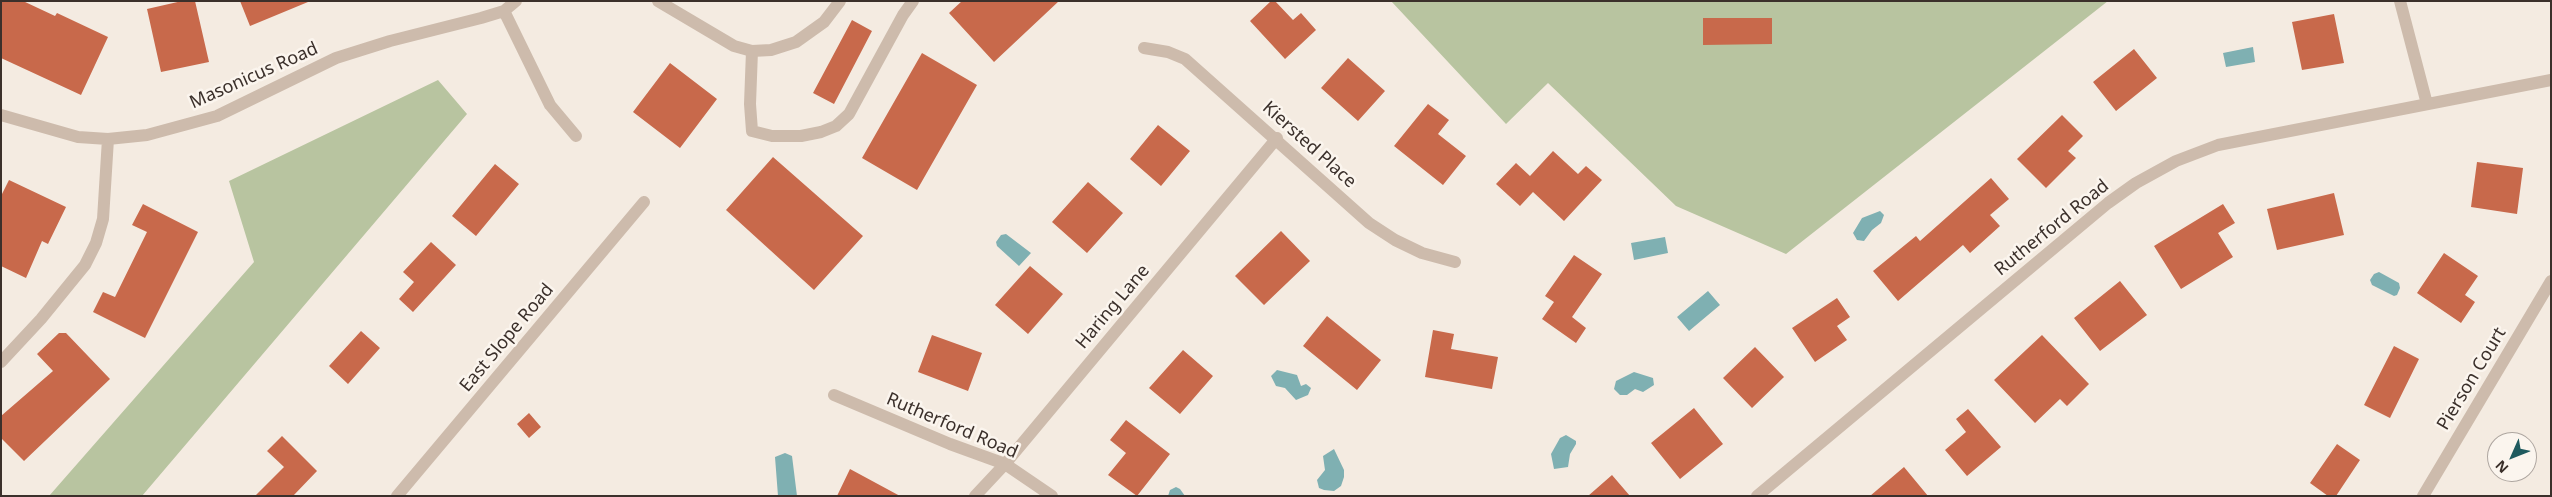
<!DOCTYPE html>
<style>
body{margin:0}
#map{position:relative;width:2552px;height:497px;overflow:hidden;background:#f4ebe1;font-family:"Noto Sans",sans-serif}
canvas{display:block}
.frame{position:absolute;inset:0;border:2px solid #3b302b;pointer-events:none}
.north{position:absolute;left:2487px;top:432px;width:50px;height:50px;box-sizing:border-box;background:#fbf5ee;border:1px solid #aea6a0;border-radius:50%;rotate:226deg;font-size:14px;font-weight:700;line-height:20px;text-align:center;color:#3b302b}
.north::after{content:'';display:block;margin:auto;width:18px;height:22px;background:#1f5a5e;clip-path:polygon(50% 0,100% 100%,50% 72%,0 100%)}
</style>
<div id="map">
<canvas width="2552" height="497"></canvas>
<div class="frame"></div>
<div class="north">N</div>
</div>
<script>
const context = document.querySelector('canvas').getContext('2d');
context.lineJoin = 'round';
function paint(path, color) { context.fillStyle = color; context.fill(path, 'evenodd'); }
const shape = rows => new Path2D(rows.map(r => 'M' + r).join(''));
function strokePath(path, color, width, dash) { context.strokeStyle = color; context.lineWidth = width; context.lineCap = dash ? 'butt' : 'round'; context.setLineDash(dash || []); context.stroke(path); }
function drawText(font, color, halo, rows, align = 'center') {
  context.font = font + ' "Noto Sans",sans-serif'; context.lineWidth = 5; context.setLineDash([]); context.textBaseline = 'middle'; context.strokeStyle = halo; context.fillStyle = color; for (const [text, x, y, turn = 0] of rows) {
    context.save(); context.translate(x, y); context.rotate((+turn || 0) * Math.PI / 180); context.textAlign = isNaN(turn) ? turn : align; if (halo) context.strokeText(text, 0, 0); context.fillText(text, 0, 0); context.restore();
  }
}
const green = shape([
 [1391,1,2108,1,1786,254,1676,206,1548,83,1506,124],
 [438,80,467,114,142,496,49,496,254,262,229,181]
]);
const water = shape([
 [2253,47,2255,62,2226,67,2223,53],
 [1880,211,1884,215,1881,223,1872,230,1864,241,1857,240,1853,233,1862,218],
 [1006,234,1031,253,1019,266,997,246,996,242,1001,235],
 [1665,237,1668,253,1634,260,1631,243],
 [2379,272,2399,283,2400,288,2397,295,2394,296,2372,285,2370,280,2374,274],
 [1708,291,1720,305,1689,331,1677,317],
 [1277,370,1297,375,1301,386,1306,384,1311,388,1308,395,1296,400,1285,388,1276,386,1271,376],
 [1634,372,1653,378,1654,385,1643,392,1635,389,1627,395,1620,395,1614,389,1616,381],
 [1566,435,1576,441,1576,444,1570,454,1568,467,1554,469,1551,454,1560,438],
 [1334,449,1344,470,1344,477,1341,486,1334,491,1324,490,1319,488,1317,480,1325,470,1323,456],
 [785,453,792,456,797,496,778,496,775,457],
 [1176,487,1180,489,1185,496,1168,496,1170,490]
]);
const building = shape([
 [1,1,23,1,55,16,57,13,108,37,81,95,1,58],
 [182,1,195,1,209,62,161,72,147,9],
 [240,1,308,1,308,2,250,26],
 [962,1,1059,1,994,62,949,13],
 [1271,1,1275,1,1293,20,1301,13,1316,30,1285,59,1250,21],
 [2334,14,2344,63,2302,70,2292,22],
 [1703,18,1772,18,1772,44,1703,45],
 [852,20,872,31,834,104,813,93],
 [2134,49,2157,78,2116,111,2093,82],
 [922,53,977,85,917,190,862,158],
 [1348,58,1385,91,1358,121,1321,88],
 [670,63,717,99,680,148,633,112],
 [1428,104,1449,120,1438,134,1466,156,1443,185,1394,146],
 [2062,115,2083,136,2068,151,2076,158,2046,188,2017,159],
 [1158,125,1190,151,1161,186,1130,159],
 [1553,151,1578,174,1586,166,1602,180,1564,221,1533,192,1520,206,1496,184,1516,163,1530,176],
 [773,157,863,236,814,290,726,210],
 [2477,162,2523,168,2517,214,2471,207],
 [495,164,519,184,476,236,452,216],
 [1991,178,2009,199,1990,215,2000,226,1970,253,1963,245,1898,301,1873,271,1916,236,1920,241],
 [9,180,66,207,48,244,42,241,26,278,1,266,1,196],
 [1088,182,1123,213,1087,253,1052,222],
 [2334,193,2344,235,2277,250,2267,209],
 [143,204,198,232,145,338,93,312,103,292,115,297,147,232,132,225],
 [2223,204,2235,223,2218,233,2233,257,2181,289,2154,246],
 [1281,231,1310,261,1264,305,1235,276],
 [431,242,456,265,413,312,399,299,414,282,403,272],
 [2444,253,2478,276,2465,295,2475,302,2461,323,2417,293],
 [1574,255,1602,274,1572,317,1586,328,1576,343,1542,319,1554,302,1545,296],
 [1030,266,1063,294,1028,334,995,305],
 [2120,281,2147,315,2100,351,2074,318],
 [1837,298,1850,317,1837,326,1847,340,1815,362,1792,328],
 [1327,316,1381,360,1357,390,1303,346],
 [1433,330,1454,334,1451,349,1498,357,1492,389,1425,377],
 [361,331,380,348,348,384,329,366],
 [59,333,66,333,110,379,24,461,1,438,1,416,53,371,37,354],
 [932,335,982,353,968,391,918,372],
 [2042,335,2089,384,2067,406,2060,399,2035,423,1994,380],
 [2394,346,2419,359,2390,418,2364,405],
 [1755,347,1784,377,1752,408,1723,378],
 [1183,350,1213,376,1180,414,1149,388],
 [1694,408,1723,444,1680,479,1651,443],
 [1968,409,2001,447,1967,476,1945,450,1966,432,1956,419],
 [529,413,541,427,529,438,517,424],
 [1126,420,1170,454,1137,496,1108,475,1126,453,1110,440],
 [282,436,317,471,293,496,255,496,284,467,267,451],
 [2337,444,2360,460,2336,496,2328,496,2310,483],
 [1904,467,1928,496,1870,496],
 [850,469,900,496,837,496],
 [1612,475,1630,496,1588,496]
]);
const minor = shape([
 [658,1,734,46,752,51,771,50,796,42,824,22,840,1],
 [2400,1,2427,104],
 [504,11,550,105,576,136],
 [1144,48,1168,52,1185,59,1369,223,1395,240,1422,253,1455,262],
 [752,51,750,104,752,131,772,136,801,136,821,132,836,126,849,114,903,15,913,1],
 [1,115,78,137,108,139,147,135,217,116,336,58,390,41,481,18,504,11,516,1],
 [1,362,41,319,85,265,96,243,103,219,108,139],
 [834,395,950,444,1005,464,1052,496],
 [397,496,644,202],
 [975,496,1005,464,1277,138],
 [1757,496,2108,203,2136,183,2176,161,2218,145,2551,80],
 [2423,496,2551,281]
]);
const streetNames = [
 ["Masonicus Road",254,76,-24],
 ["Kiersted Place",1309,145,42],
 ["Rutherford Road",2052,228,-39],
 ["Haring Lane",1113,307,-50],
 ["East Slope Road",507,338,-50],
 ["Pierson Court",2472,379,-59],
 ["Rutherford Road",952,426,23]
];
paint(green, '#b8c4a0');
paint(water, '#7fb0b2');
paint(building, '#c8694b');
strokePath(minor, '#cdbbac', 12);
drawText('18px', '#3b302b', '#fbf5ee', streetNames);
</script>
